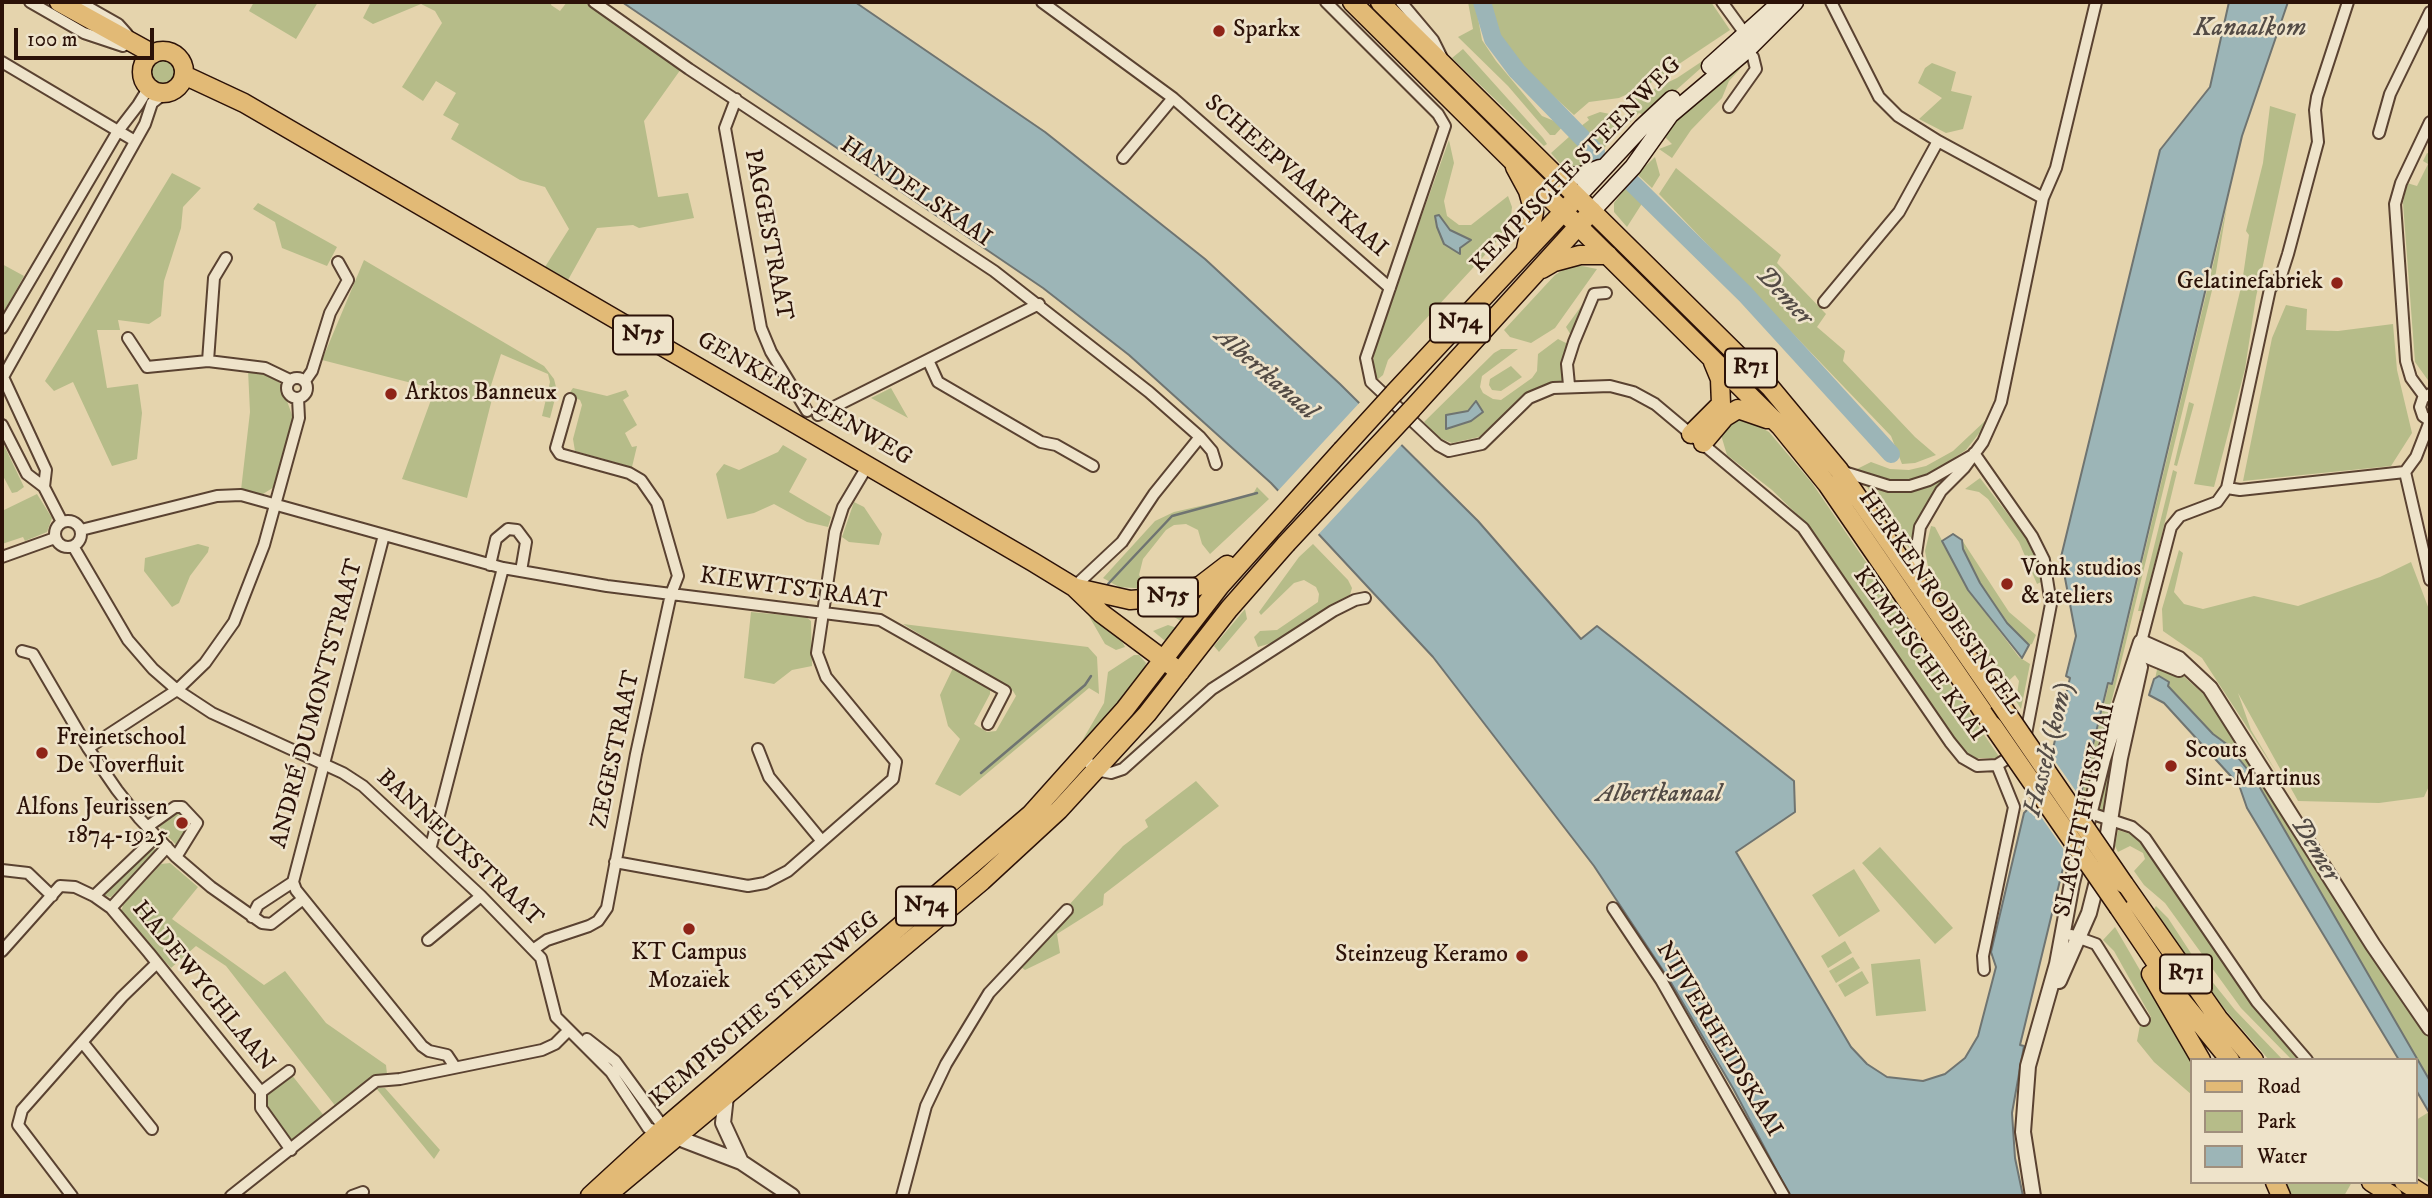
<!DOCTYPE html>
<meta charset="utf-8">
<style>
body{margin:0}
#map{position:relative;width:2432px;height:1198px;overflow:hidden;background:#e5d4ad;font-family:"IM FELL DW Pica",serif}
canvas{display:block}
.frame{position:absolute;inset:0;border:4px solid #2c1208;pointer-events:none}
.legend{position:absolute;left:2190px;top:1058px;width:228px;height:126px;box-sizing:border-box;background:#eee3ca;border:2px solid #a08f7c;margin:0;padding:9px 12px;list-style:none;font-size:21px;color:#2c1208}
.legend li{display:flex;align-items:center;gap:14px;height:35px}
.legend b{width:35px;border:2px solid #a08f7c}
.scale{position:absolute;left:14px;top:28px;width:140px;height:32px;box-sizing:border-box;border:4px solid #2c1208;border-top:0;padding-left:9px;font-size:21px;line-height:24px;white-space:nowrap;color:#2c1208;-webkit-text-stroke:5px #eee3ca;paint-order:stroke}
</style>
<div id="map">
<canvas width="2432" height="1198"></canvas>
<div class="frame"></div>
<ul class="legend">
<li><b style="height:9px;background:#e2ba76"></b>Road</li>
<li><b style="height:19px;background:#b6bc89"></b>Park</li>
<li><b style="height:19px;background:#9cb5b7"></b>Water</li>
</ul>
<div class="scale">100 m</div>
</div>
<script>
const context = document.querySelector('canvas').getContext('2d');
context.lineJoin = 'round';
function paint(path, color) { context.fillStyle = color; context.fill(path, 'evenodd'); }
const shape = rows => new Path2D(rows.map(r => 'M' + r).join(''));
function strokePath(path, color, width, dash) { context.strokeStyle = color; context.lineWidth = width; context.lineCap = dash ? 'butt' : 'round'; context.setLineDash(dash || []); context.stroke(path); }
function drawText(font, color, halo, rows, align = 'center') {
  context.font = font + ' "IM FELL DW Pica",serif'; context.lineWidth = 5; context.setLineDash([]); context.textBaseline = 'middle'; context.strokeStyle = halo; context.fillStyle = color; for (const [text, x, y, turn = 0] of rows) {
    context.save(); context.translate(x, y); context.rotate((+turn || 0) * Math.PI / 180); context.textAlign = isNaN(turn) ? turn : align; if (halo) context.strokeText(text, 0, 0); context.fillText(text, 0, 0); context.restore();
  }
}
const green = shape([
 [254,2,318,2,296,39,249,11],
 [371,2,552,2,551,5,560,11,567,2,587,2,681,69,644,121,658,197,688,193,694,218,639,228,633,225,597,228,568,280,545,267,569,229,545,187,520,180,451,139,459,124,443,115,456,93,436,81,423,101,402,87,442,23,435,11,421,4,373,24,363,18],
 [1468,2,1475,2,1482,40,1496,61,1542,116,1564,125,1555,135,1550,135,1508,86,1458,37,1473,29],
 [1486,2,1711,2,1730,30,1649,84,1619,98,1589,102,1574,115,1515,61,1495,32],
 [1728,44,1647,116,1639,113,1630,122,1626,109,1635,98,1677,78],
 [1463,49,1543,138,1547,144,1544,146,1452,58],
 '150 73a13 13 0 1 1 26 0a13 13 0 1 1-26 0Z',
 [1932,63,1956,72,1951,91,1972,96,1963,129,1946,133,1919,119,1942,98,1918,83,1925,68],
 [1732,65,1740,69,1729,81,1722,98,1691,130,1672,158,1659,149,1672,144,1660,132],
 [2270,106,2296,114,2256,297,2245,369,2214,487,2194,484,2242,283,2249,235,2246,231,2263,163],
 [1600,112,1610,114,1626,126,1599,153,1576,130,1589,120,1587,117],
 [1570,136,1591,158,1583,168,1574,171,1563,167,1551,153],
 [1449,140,1454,163,1444,201,1447,216,1459,225,1471,225,1508,196,1512,207,1511,217,1495,244,1388,360,1383,375,1377,380,1372,370,1376,343],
 [2427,153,2430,154,2430,383,2415,362,2403,203,2407,183,2417,186,2428,164,2423,161],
 [1655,157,1660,175,1652,188,1637,174],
 [1676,168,1781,255,1777,263,1826,314,1817,327,1845,351,1843,361,1915,437,1936,455,1915,463,1902,464,1891,436,1659,194],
 [172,173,201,188,183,207,181,228,164,281,161,316,149,324,118,320,120,330,97,330,107,388,138,384,142,413,137,459,112,466,73,382,54,391,45,381],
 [1627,186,1643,202,1627,227,1614,212,1614,203],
 [258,203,337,247,327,266,282,248,275,222,253,209],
 [2227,206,2215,278,2105,728,2106,743,2087,806,2081,797,2109,684,2113,685],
 [364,260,544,366,554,379,557,391,550,418,542,416,550,382,548,374,501,354,487,398,492,399,467,498,402,479,435,389,322,360],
 [2,264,24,276,2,315],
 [1572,264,1597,269,1555,328,1531,343,1510,337,1504,330,1555,275],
 [1588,297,1572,337,1566,327],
 [2286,305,2307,309,2306,330,2338,331,2393,324,2397,370,2412,433,2391,466,2243,481,2272,338],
 [1558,339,1570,345,1562,382,1527,394,1479,437,1452,443,1437,437,1424,422,1494,353,1501,349,1518,349,1482,376,1480,387,1483,393,1493,399,1501,400,1532,378,1537,371,1538,354],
 [1511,366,1522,377,1501,391,1492,390,1489,385,1490,379],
 [248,370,267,373,281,384,292,415,292,424,274,487,263,494,241,490,250,412],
 [573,388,607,396,626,390,629,396,623,400,637,425,625,433,632,447,637,446,632,467,575,451,573,439,582,405,580,400,568,395],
 [891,388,908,418,871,398],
 [2189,402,2194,404,2177,466,2174,465],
 [1739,416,1769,432,1812,483,2000,758,1976,758,1964,751,1808,525,1772,490,1727,455,1721,435,1724,425],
 [1986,420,1988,422,1966,450,1925,477,1897,482,1859,474,1857,469,1871,462,1890,469,1909,470,1926,466,1953,451],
 [2,441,24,487,17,492,12,493,2,474],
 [783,445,807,459,789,492,831,517,828,527,807,522,774,504,754,513,727,519,716,474,724,464,739,470,778,452],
 [2173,470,2177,472,2158,550,2142,611,2138,611],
 [1945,476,1947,478,1919,518,1911,551,1865,484,1889,490],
 [1980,478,2024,535,2036,558,2041,582,2037,584,2019,542,1988,499,1979,492,1965,489],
 [1257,487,1269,499,1210,554,1202,544,1198,530,1186,524,1174,525,1166,530,1143,559,1139,575,1149,589,1119,587,1103,578,1155,521,1174,512,1253,494],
 [37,494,52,518,47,532,25,541,23,537,2,544,2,511],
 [854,502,864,507,882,534,879,545,849,542,842,537],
 [1931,526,1935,527,1968,590,2019,657,2030,664,2021,709,2016,701,2019,681,2015,675,2004,685,1931,582,1925,551],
 [1962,540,2009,612,2036,635,2032,644,2029,645,2007,623,1980,583,1963,549],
 [198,544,209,547,208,552,190,576,179,603,172,607,144,571,145,558],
 [1313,544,1348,580,1352,588,1350,595,1275,642,1258,647,1254,637,1260,631,1277,630,1318,602,1319,594,1316,587,1304,580,1294,583,1261,615,1259,612,1299,557],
 [2179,550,2183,553,2174,592,2184,604,2203,609,2254,596,2298,606,2380,577,2411,562,2430,612,2430,784,2424,797,2379,803,2298,801,2238,693,2251,730,2277,773,2202,658,2163,631,2162,609],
 [1205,593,1181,621,1169,614,1167,609],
 [1082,604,1123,643,1125,647,1116,650,1105,644],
 [1245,609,1247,619,1219,652,1214,646],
 [751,612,806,617,811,621,812,666,792,670,774,684,744,678],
 [903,624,1088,647,1097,657,1099,694,1089,688,960,796,935,784,960,739,948,726,940,695,954,666,990,686,990,694,974,724,987,732,996,731,1016,696,1013,691],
 [1168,625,1177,628,1169,639,1164,640,1153,631],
 [1134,655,1139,655,1146,663,1143,674,1074,755,1104,703,1108,672],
 [2158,665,2181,674,2208,698,2430,1037,2430,1081,2228,745,2213,734,2159,676,2155,679],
 [2115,737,2120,739,2107,813,2093,811],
 [1196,781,1219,806,1104,894,1103,905,1057,934,1060,953,1025,970,1021,967,1072,912,1068,906,1123,846,1148,827,1145,820],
 [180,810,193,822,176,845,157,824],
 [2118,830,2137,836,2153,855,2238,985,2302,1060,2292,1060,2241,1008,2165,903,2144,885,2134,871,2145,859,2143,853,2130,846,2118,852,2115,846],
 [1880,847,1953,928,1935,944,1862,863],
 [150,849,155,849,155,854,111,897,105,896,106,892],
 [170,863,198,887,172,919,264,985,285,971,326,1023,386,1065,387,1074,372,1079,337,1108,226,966,196,946,171,968,121,913,123,905,161,864],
 [1854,869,1880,911,1839,937,1812,895],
 [2156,906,2168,918,2198,964,2235,1010,2283,1060,2269,1060,2222,1006,2154,909],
 [2130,909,2156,944,2244,1060,2238,1060,2191,1004,2126,910],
 [2115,927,2192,1060,2192,1095,2154,1062,2137,1041,2140,1025,2151,1017,2114,951,2103,940],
 [1845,941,1852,953,1828,968,1821,956],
 [1853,957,1860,968,1836,983,1829,971],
 [1920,959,1926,1011,1876,1016,1871,964],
 [1862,971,1869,983,1845,997,1838,985],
 [291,1074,325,1117,292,1143,269,1112,266,1094],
 [376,1088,385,1088,440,1150,434,1159],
 [2429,1112,2430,1114,2430,1183,2416,1175,2416,1120],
 [2282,1182,2352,1182,2344,1196,2286,1196]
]);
const water = shape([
 [622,2,855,2,1045,132,1205,259,1340,384,1478,521,1581,639,1597,626,1794,781,1795,812,1736,852,1851,1047,1867,1064,1887,1077,1923,1081,1945,1074,1965,1058,1978,1036,1996,967,1991,952,2024,813,2042,794,2070,678,2066,676,2076,636,2061,557,2160,150,2210,87,2229,2,2288,2,2242,136,2112,684,2108,683,2020,1045,2024,1046,2012,1113,2015,1158,2023,1196,1790,1196,1734,1090,1670,981,1594,866,1433,657,1271,483,1129,355,1043,288,622,2],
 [1439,215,1450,230,1471,240,1460,248,1460,254,1444,244,1437,227,1435,216,1439,215],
 [1476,401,1483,412,1471,421,1446,429,1446,415,1468,411,1476,401],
 [1953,534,1962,540,1963,549,1980,583,2007,623,2029,645,2022,658,1968,590,1942,541,1953,534],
 [2159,676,2169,682,2168,686,2213,734,2228,745,2255,779,2430,1081,2430,1114,2416,1090,2416,1060,2399,1060,2247,808,2239,785,2164,703,2149,695,2154,679,2159,676]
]);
const pier = shape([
 [1362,400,1404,442,1316,537,1275,494],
 [2048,751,2082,800,2069,857,2030,801,2038,792]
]);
const stream = shape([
 [1108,584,1172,516,1257,493],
 [981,773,1085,685,1091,676]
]);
const river = shape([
 [1482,2,1493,39,1517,71,1596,152],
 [1631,182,1745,294,1891,454]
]);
const minor = shape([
 [30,2,84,33,123,46],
 [79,2,118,24,127,34],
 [594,2,689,69,994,271,1149,392,1200,437,1212,451,1216,464],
 [1042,2,1173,98,1390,288],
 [1326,2,1438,114,1445,126,1366,358,1371,382,1438,445,1449,451,1482,444,1529,398,1553,388,1610,386,1633,392,1655,404,1803,528,1950,742,1963,758,1977,766,1997,765,2013,755,2026,734,2051,604,2044,560,2032,536,1974,453],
 [1401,2,1433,40,1441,56],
 [1722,2,1746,35],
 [1831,2,1879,97,1898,116,1938,141,2043,198],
 [2,62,135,141],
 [736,99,725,128,761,328,771,352,807,411],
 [1729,107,1756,69,1753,57,1743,46],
 [2379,133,2390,94,2430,12],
 [1123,158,1173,98],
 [1824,302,1899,212,1938,141],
 [2,328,118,131,138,105,146,92,144,82],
 [128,338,147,367,208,361,265,368,290,380],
 [928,360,938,382,1041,442,1056,445,1093,466],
 [208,361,214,278,226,258],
 '287 388a10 10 0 1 1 20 0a10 10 0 1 1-20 0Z',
 [305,381,312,371,330,313,348,280,338,262],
 [1569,385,1567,364,1574,342,1594,294,1606,293],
 [2430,394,2423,398,2420,407,2423,416,2430,421],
 [2425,397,2411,378,2406,361,2395,204,2401,183,2430,122],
 [818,415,1039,304],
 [2,425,27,474,44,487,62,522],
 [1844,472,1889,486,1910,486,1929,480,1971,456],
 [2405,472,2430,580],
 [2405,472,2416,457,2430,421],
 [44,487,46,470,3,377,145,124,152,103,165,93],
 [2227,488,2240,490,2405,472],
 '55 534a13 13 0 1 1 26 0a13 13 0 1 1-26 0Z',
 [81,530,217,496,241,495,503,568,607,586,880,620,1005,691,988,724],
 [73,546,128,640,153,669,177,690,212,713,343,773,363,786,481,896,541,958,556,1017,611,1072,648,1128,660,1132],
 [2,557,55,538],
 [490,565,496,539,508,529,517,530,526,542,521,571],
 [1919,581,1916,554,1920,527,1941,491,1964,468,1983,442,2001,402,2043,198,2056,168,2096,2],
 [1074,587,1122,542,1154,494,1200,437],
 [2141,642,2171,527,2180,516,2217,502,2227,488,2270,289,2281,276,2288,254,2318,142,2315,110,2317,97,2348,2],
 [22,651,33,654,88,748,117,790,139,818,176,857,211,887,262,923,271,924,303,899],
 [88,748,177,690,205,663,234,622,264,545,299,418,298,398],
 [758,749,769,777,821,840],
 [1084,758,1096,770,1111,773,1123,769,1212,689,1333,611,1355,600,1365,598],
 [2090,813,2132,827,2145,838,2257,1002,2307,1060],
 [147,827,175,807,182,807,197,823,176,857],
 [431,846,503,568],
 [615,862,748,886,765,883,788,871,893,779,896,762,826,677,817,653,835,532,843,507,868,465],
 [2,870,28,873,52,896],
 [293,882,384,535],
 [293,882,296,890,422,1046,429,1051,447,1055,455,1067],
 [94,896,156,837],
 [111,908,167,847],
 [1613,908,1661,980,1784,1196],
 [252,917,258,905,293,882],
 [2071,935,2096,944,2144,1020],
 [428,940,481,896],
 [534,949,547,940,589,926,598,921,607,908,636,754,671,594,678,576,657,503,641,480,629,473,560,454,556,448,570,399],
 [2,951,60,886,75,887,94,896,111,908,149,953,261,1092,261,1108,291,1150],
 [1984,970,1983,956,2014,807,1997,765],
 [587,1039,615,1061,664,1128],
 [83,1043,152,1129],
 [261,1092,289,1071],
 [72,1196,18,1125,22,1110,122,997,157,963],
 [231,1196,376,1081,400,1079,542,1050,555,1044,568,1031],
 [352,1196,363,1192],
 [902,1196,926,1106,946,1064,989,993,1067,910]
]);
const tertiary = shape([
 [2138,652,2179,669],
 [2059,981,2089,913,2106,846,2120,758,2140,667],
 [726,1096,723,1123,741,1162],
 [668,1134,741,1162,792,1196],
 [2033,1196,2023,1132,2028,1066,2057,964,2072,883,2103,759,2141,642,2179,659,2210,688,2373,945,2430,1028]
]);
const secondary = shape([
 [1710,66,1781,2],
 [1553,174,1579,176,1600,168],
 [1577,197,1642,127,1672,99],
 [1592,211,1633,167,1670,115,1747,50,1795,2]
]);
const primary = shape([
 [59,2,153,54],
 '142 72a21 21 0 1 1 42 0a21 21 0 1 1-42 0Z',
 [184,75,244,103,1033,562,1074,587,1101,613,1180,672],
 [1515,167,1528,191,1534,212,1526,249],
 [1542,269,1554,262,1580,255,1608,255],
 [1394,393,1577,197],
 [1412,409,1592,211],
 [1077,588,1130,600,1168,597,1201,585,1227,565],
 [590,1196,664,1128,1031,814,1125,709,1220,586,1342,450],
 [606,1196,982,881,1059,810,1147,714,1229,609,1286,544]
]);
const trunk = shape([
 [1352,2,1780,426,1827,484,1993,726],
 [1380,2,1770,387,1839,470,1999,702],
 [1691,434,1721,404,1720,379,1713,362],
 [1703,443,1725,417,1738,409,1767,419],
 [2124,884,2218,1018,2254,1060],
 [2119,908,2181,1000,2230,1060],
 [2151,974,2201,1060],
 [2275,1182,2281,1196],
 [2371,1182,2393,1196],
 [2404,1182,2426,1196]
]);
const primaryBridge = shape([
 [1342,450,1394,393],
 [1286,544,1412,409]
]);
const trunkBridge = shape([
 [1999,702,2124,884],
 [1993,726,2119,908]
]);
const markers = [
 [1219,31,7,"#8f2418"],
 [2337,283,7,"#8f2418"],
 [391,394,7,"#8f2418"],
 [2007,584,7,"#8f2418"],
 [42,753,7,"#8f2418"],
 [2171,766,7,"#8f2418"],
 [182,823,7,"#8f2418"],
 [689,929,7,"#8f2418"],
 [1522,956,7,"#8f2418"]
];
const shields = [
 [1460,323,60],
 [643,335,60],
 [1751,368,52],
 [1168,597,60],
 [926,906,60],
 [2186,974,52]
];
const shieldNames = [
 ["N74",1460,323],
 ["N75",643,335],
 ["R71",1751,368],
 ["N75",1168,597],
 ["N74",926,906],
 ["R71",2186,974]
];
const poiNames = [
 ["Sparkx",1233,31],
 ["Gelatinefabriek",2323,283,"right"],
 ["Arktos Banneux",405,394],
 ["Vonk studios",2021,570],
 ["& ateliers",2021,598],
 ["Freinetschool",56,739],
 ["De Toverfluit",56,767],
 ["Scouts",2185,752],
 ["Sint-Martinus",2185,780],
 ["Alfons Jeurissen",168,809,"right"],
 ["1874-1925",168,837,"right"],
 ["KT Campus",689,954,"center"],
 ["Mozaïek",689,982,"center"],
 ["Steinzeug Keramo",1508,956,"right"]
];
const streetNames = [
 ["KEMPISCHE STEENWEG",1577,166,-46],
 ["SCHEEPVAARTKAAI",1295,177,41],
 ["HANDELSKAAI",915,193,34],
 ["PAGGESTRAAT",767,235,79],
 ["GENKERSTEENWEG",804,400,30],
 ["KIEWITSTRAAT",793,590,8],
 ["HERKENRODESINGEL",1939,603,55],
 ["KEMPISCHE KAAI",1918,655,54],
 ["ANDRÉ DUMONTSTRAAT",318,704,-75],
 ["ZEGESTRAAT",617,750,-78],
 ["SLACHTHUISKAAI",2086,810,-78],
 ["BANNEUXSTRAAT",459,849,43],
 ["HADEWYCHLAAN",202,987,51],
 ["KEMPISCHE STEENWEG",766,1010,-40],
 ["NIJVERHEIDSKAAI",1718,1040,59]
];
const waterNames = [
 ["Kanaalkom",2250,30],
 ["Demer",1783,297,47],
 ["Albertkanaal",1265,375,41],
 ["Hasselt (kom)",2050,750,-76],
 ["Albertkanaal",1659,796],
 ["Demer",2314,850,59]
];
paint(green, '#b6bc89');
paint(water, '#9cb5b7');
strokePath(water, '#6f7471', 2);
paint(pier, '#e5d4ad');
strokePath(stream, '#6f7471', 2.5);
strokePath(river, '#9cb5b7', 18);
strokePath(minor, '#5a4231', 14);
strokePath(tertiary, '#5a4231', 18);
strokePath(secondary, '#2c1208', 19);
strokePath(primary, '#2c1208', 21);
strokePath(trunk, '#2c1208', 21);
strokePath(minor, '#eee3ca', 10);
strokePath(tertiary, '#eee3ca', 14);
strokePath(secondary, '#eee3ca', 16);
strokePath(primary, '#e2ba76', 18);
strokePath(trunk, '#e2ba76', 18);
strokePath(primaryBridge, '#2c1208', 21, []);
strokePath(trunkBridge, '#2c1208', 21, []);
strokePath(primaryBridge, '#e2ba76', 18);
strokePath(trunkBridge, '#e2ba76', 18);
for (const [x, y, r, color] of markers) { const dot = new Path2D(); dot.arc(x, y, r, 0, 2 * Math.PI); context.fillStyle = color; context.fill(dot); strokePath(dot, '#eee3ca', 2.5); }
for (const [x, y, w] of shields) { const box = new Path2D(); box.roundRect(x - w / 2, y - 19.5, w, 39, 5); context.fillStyle = '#eee3ca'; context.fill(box); strokePath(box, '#2c1208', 2); }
drawText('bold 23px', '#2c1208', null, shieldNames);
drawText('24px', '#2c1208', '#eee3ca', poiNames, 'left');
drawText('24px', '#2c1208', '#eee3ca', streetNames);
drawText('italic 26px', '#534b45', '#eee3ca', waterNames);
</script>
